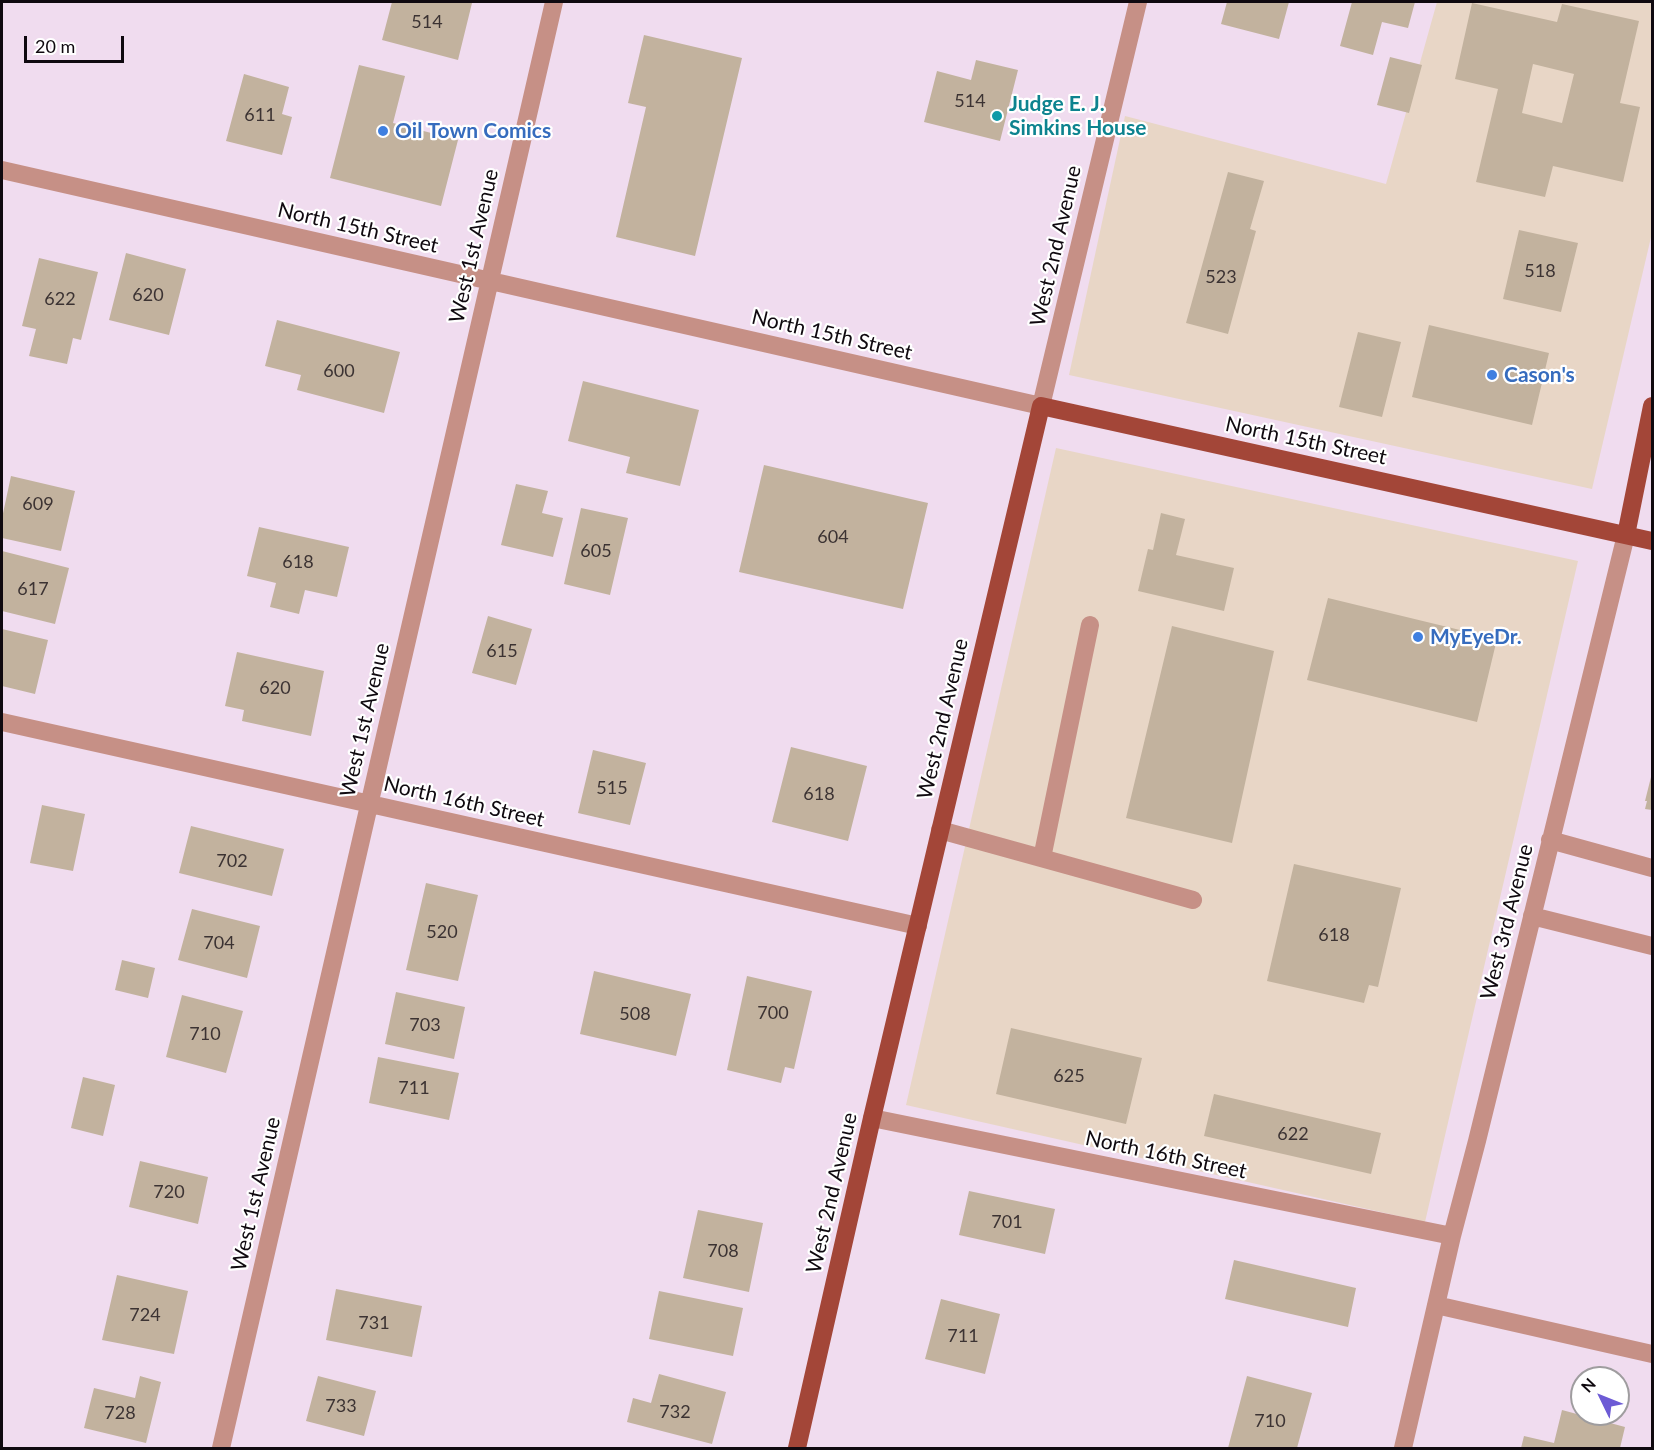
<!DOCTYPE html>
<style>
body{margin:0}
#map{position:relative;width:1654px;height:1450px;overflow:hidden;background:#f0dcef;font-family:Lato,sans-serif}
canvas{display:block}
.frame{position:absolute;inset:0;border:3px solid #0f090f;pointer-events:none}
.north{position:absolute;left:1570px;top:1366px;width:60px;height:60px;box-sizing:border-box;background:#fff;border:2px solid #9f9d9f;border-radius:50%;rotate:313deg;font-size:16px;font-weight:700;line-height:24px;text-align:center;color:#0f090f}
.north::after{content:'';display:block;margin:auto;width:21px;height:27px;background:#6d5bd5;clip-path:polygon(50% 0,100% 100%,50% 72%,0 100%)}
.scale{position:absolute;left:24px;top:36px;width:100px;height:27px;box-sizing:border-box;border:3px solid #0f090f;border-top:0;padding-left:8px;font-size:18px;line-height:21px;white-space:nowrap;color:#0f090f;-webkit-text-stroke:4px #fff;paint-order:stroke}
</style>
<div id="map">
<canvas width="1654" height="1450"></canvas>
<div class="frame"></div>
<div class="north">N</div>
<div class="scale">20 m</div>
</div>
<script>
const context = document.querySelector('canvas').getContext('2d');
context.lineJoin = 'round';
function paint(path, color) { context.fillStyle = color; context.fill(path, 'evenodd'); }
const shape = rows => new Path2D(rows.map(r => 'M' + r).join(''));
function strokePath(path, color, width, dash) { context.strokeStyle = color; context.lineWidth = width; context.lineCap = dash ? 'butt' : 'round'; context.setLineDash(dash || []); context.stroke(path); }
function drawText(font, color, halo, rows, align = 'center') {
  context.font = font + ' Lato,sans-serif'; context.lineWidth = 4.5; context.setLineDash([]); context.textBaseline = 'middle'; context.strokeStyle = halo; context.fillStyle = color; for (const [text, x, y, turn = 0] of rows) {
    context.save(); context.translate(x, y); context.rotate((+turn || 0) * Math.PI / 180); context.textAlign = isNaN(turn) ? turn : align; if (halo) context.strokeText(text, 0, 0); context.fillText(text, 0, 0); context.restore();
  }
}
const commercial = shape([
 [1437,2,1652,2,1652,233,1592,489,1069,375,1125,116,1386,184],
 [1056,448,1578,561,1425,1222,906,1105]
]);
const building = shape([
 [392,2,465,2,472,3,458,60,382,40],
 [1227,2,1289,2,1279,39,1221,24],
 [1352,2,1415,2,1408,28,1382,22,1373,55,1340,46],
 [1472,3,1557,22,1562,4,1639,21,1620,103,1640,107,1623,182,1553,166,1545,197,1476,182,1498,89,1455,79],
 [1533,64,1574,74,1562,123,1522,113],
 [644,35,742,58,695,256,616,237,646,107,628,103],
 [1390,57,1422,65,1409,113,1377,105],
 [976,60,1018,70,1000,141,924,122,937,71,971,80],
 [359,65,405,76,393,123,458,140,441,206,330,178],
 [244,74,289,87,282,114,292,117,282,155,226,141],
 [1228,172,1264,181,1250,229,1256,231,1228,334,1186,323],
 [1519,230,1578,243,1561,312,1503,299],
 [126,253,186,269,169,335,109,320],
 [39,258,98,272,81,340,73,338,67,364,29,356,36,329,22,326],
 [277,320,400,352,384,413,297,390,301,375,265,366],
 [1429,325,1549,353,1532,425,1412,397],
 [1358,332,1401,342,1382,417,1339,407],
 [583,381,699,410,680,486,626,473,630,457,568,441],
 [764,465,928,503,903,609,739,572],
 [11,476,75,491,61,551,2,538,2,518],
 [516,484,548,491,542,513,563,518,553,557,501,545],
 [581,508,628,518,610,595,564,584],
 [1161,513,1185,519,1176,555,1234,568,1224,611,1138,591,1148,549,1153,550],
 [259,527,349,547,337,597,305,590,299,614,270,607,276,583,247,576],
 [2,551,69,568,55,624,2,611],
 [1328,598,1497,639,1477,722,1307,680],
 [488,616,532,629,516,685,472,673],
 [1172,626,1274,651,1232,843,1126,818],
 [2,629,48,640,35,694,2,686],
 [237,652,324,671,311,736,242,721,244,710,225,706],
 [791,747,867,766,848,841,772,822],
 [593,750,646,763,630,825,578,813],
 [1652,773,1652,810,1645,809,1647,801,1645,801],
 [42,805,85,814,73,871,30,863],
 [191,826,284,849,272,896,179,873],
 [1294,864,1401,888,1378,987,1369,985,1364,1003,1267,981],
 [426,883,478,895,458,981,406,970],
 [192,909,260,926,247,978,178,960],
 [122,960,155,968,148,998,115,990],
 [594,971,691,994,676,1056,580,1034],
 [747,976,812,991,794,1069,785,1067,781,1083,727,1070],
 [396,992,465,1007,454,1059,385,1044],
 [182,995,243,1011,226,1073,166,1057],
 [1011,1028,1142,1058,1126,1124,996,1094],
 [378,1057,459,1073,449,1120,369,1103],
 [83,1077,115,1085,103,1136,71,1128],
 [1214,1094,1381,1133,1371,1174,1204,1136],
 [140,1161,208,1177,198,1224,129,1207],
 [969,1191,1055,1209,1045,1254,959,1235],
 [698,1210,763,1223,749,1292,683,1278],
 [1234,1260,1356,1288,1348,1327,1225,1299],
 [117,1275,188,1291,174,1354,102,1340],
 [336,1289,422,1306,412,1357,326,1340],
 [659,1291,743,1308,733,1356,649,1339],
 [941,1299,1000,1314,985,1374,925,1359],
 [659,1374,726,1392,712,1444,627,1422,633,1398,651,1403],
 [140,1376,161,1382,146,1443,84,1428,94,1388,135,1398],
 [318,1376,376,1391,364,1436,306,1421],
 [1247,1376,1312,1393,1297,1448,1228,1448],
 [1562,1410,1625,1427,1620,1448,1521,1448,1524,1436,1554,1443]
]);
const minor = shape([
 [2,170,1041,406,1138,2],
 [2,722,918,926],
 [940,830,1193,900],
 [1550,840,1652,868],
 [1042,858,1090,625],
 [1532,916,1652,946],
 [872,1118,1452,1236],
 [1436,1305,1652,1354],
 [221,1448,554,2],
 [1403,1448,1452,1236,1477,1141,1626,535]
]);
const major = shape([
 [1626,535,1652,406],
 [797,1448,872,1118,1041,406,1652,541]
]);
const markers = [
 [997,116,6,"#0f9aa8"],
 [383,131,6,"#3f7fe0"],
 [1492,375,6,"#3f7fe0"],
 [1418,637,6,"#3f7fe0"]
];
const numberNames = [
 ["514",427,22],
 ["514",970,101],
 ["611",260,115],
 ["518",1540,271],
 ["523",1221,277],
 ["620",148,295],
 ["622",60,299],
 ["600",339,371],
 ["609",38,504],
 ["604",833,537],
 ["605",596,551],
 ["618",298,562],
 ["617",33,589],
 ["615",502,651],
 ["620",275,688],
 ["515",612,788],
 ["618",819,794],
 ["702",232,861],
 ["520",442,932],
 ["618",1334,935],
 ["704",219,943],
 ["700",773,1013],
 ["508",635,1014],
 ["703",425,1025],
 ["710",205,1034],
 ["625",1069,1076],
 ["711",414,1088],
 ["622",1293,1134],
 ["720",169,1192],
 ["701",1007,1222],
 ["708",723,1251],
 ["724",145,1315],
 ["731",374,1323],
 ["711",963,1336],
 ["733",341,1406],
 ["732",675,1412],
 ["728",120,1413],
 ["710",1270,1421]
];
const cultureNames = [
 ["Judge E. J.",1009,104],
 ["Simkins House",1009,128]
];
const shopNames = [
 ["Oil Town Comics",395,131],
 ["Cason's",1504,375],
 ["MyEyeDr.",1430,637]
];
const streetNames = [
 ["North 15th Street",358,228,13],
 ["West 1st Avenue",474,246,-77],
 ["West 2nd Avenue",1056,246,-77],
 ["North 15th Street",832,335,13],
 ["North 15th Street",1306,441,12],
 ["West 2nd Avenue",943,719,-77],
 ["West 1st Avenue",365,720,-77],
 ["North 16th Street",464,802,13],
 ["West 3rd Avenue",1507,922,-76],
 ["North 16th Street",1166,1155,12],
 ["West 2nd Avenue",832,1193,-77],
 ["West 1st Avenue",256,1194,-77]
];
paint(commercial, '#e8d6c6');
paint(building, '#c2b29e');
strokePath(minor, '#c69086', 18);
strokePath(major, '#a34638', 18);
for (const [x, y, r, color] of markers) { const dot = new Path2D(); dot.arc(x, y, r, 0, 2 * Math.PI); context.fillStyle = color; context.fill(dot); strokePath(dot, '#fff', 2); }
drawText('18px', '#3c3333', null, numberNames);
drawText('bold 21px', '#0d838f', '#fff', cultureNames, 'left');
drawText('bold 21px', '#366cbe', '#fff', shopNames, 'left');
drawText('21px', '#0f090f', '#fff', streetNames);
</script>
